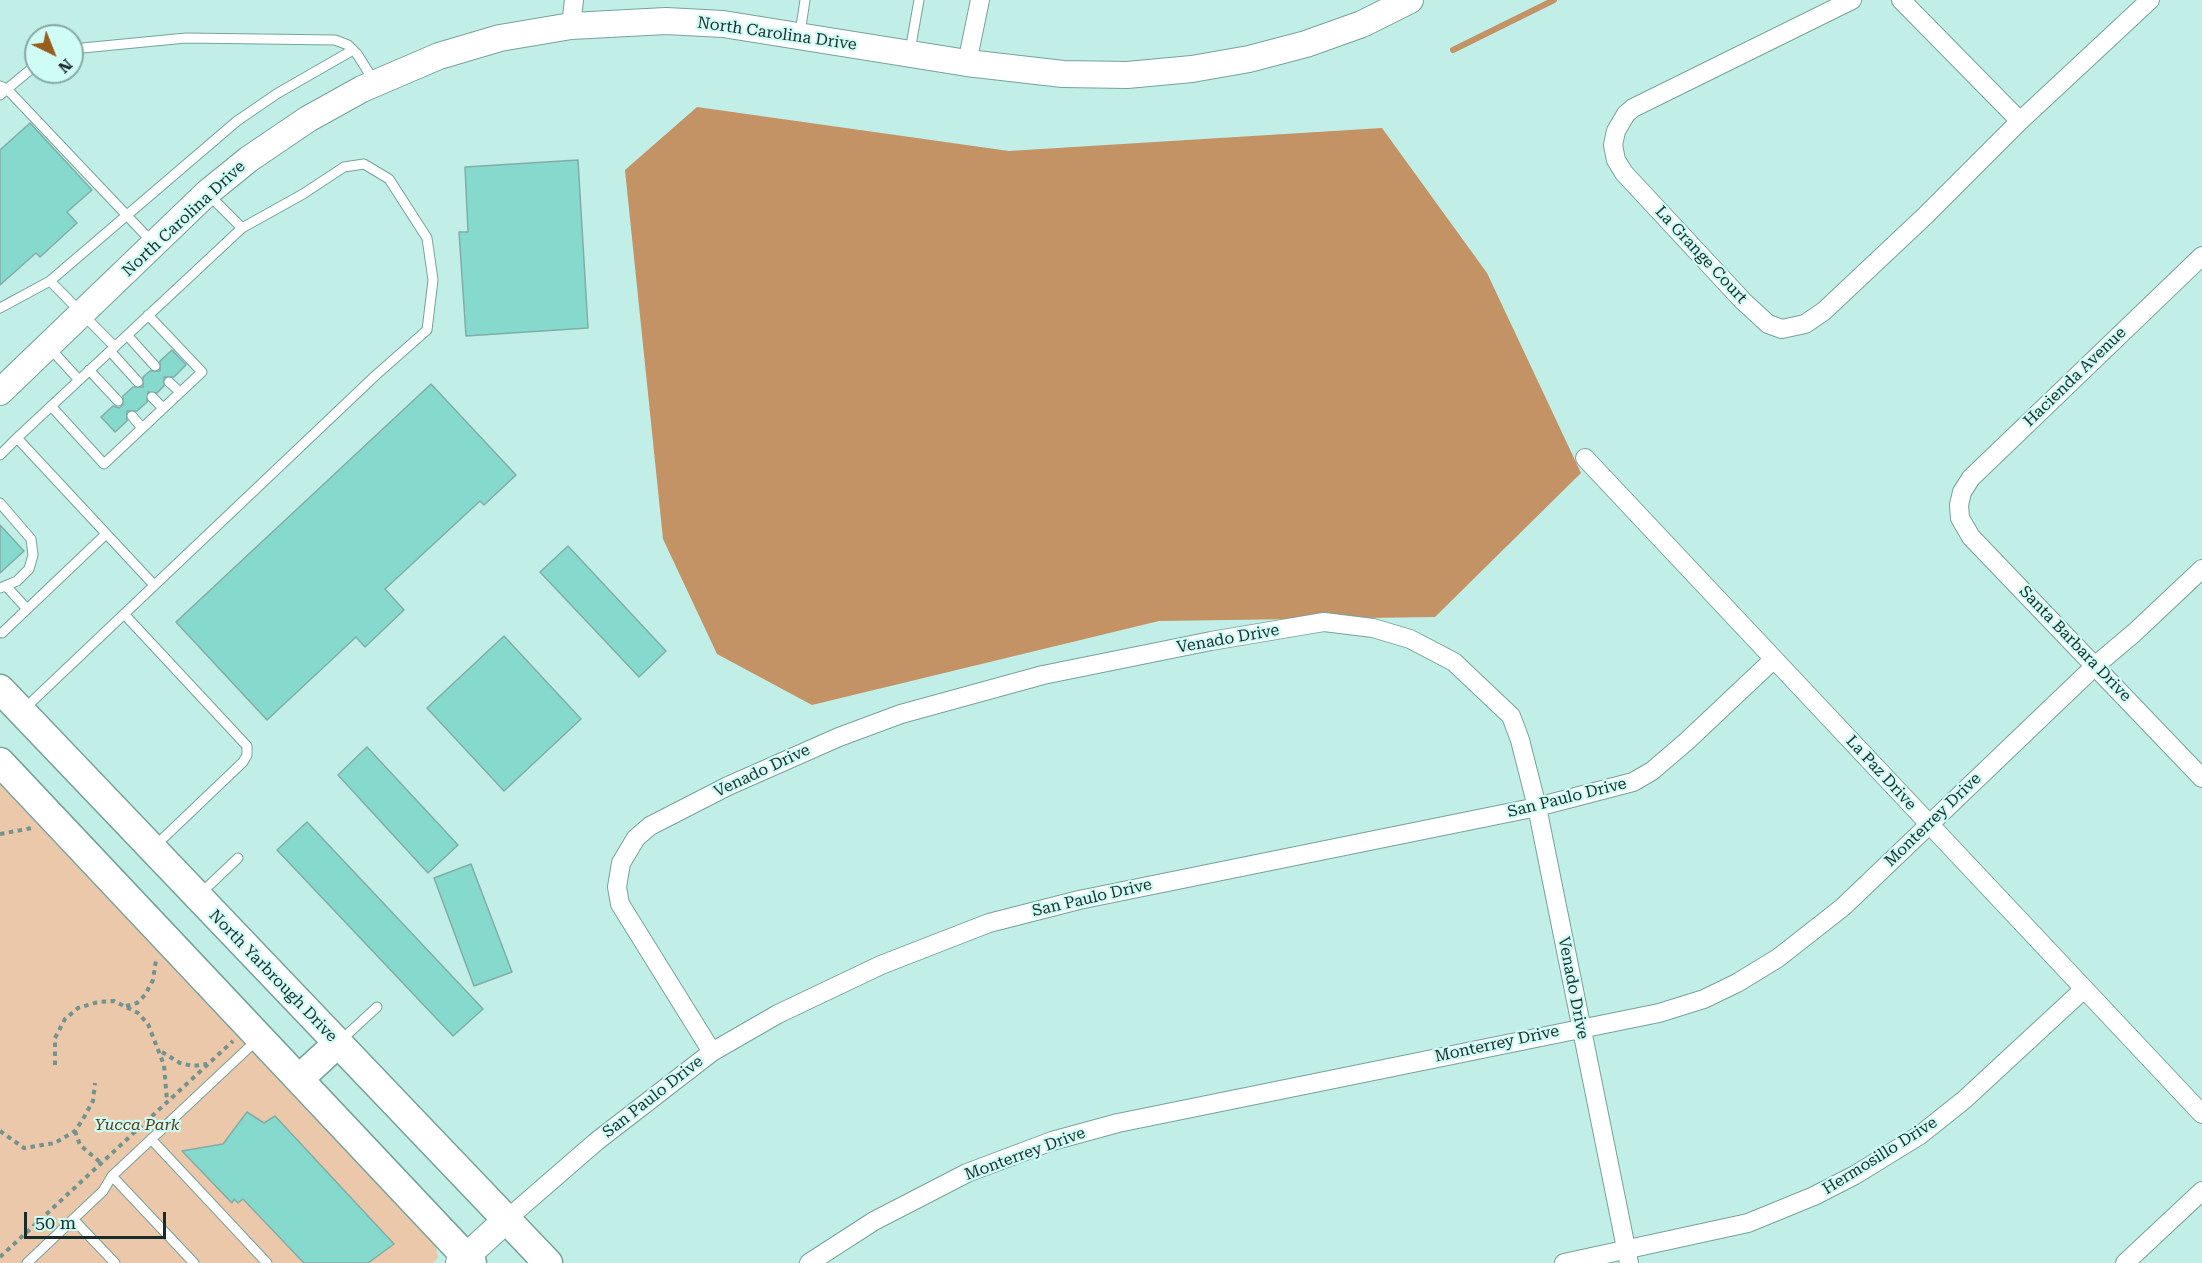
<!DOCTYPE html>
<style>
body{margin:0}
#map{position:relative;width:2202px;height:1263px;overflow:hidden;background:#c1efe8;font-family:"Roboto Serif",serif}
canvas{display:block}
.north{position:absolute;left:24px;top:24px;width:60px;height:60px;box-sizing:border-box;background:#cffdf5;border:2px solid #87a9a4;border-radius:50%;rotate:137deg;font-size:16px;font-weight:700;line-height:24px;text-align:center;color:#1a2c2a}
.north::after{content:'';display:block;margin:auto;width:21px;height:27px;background:#985d1c;clip-path:polygon(50% 0,100% 100%,50% 72%,0 100%)}
.scale{position:absolute;left:24px;top:1212px;width:142px;height:27px;box-sizing:border-box;border:3px solid #1a2c2a;border-top:0;padding-left:8px;font-size:18px;line-height:21px;white-space:nowrap;color:#1a2c2a;-webkit-text-stroke:4px #cffdf5;paint-order:stroke}
</style>
<div id="map">
<canvas width="2202" height="1263"></canvas>
<div class="north">N</div>
<div class="scale">50 m</div>
</div>
<script>
const context = document.querySelector('canvas').getContext('2d');
context.lineJoin = 'round';
function paint(path, color) { context.fillStyle = color; context.fill(path, 'evenodd'); }
const shape = rows => new Path2D(rows.map(r => 'M' + r).join(''));
function strokePath(path, color, width, dash) { context.strokeStyle = color; context.lineWidth = width; context.lineCap = dash ? 'butt' : 'round'; context.setLineDash(dash || []); context.stroke(path); }
function drawText(font, color, halo, rows, align = 'center') {
  context.font = font + ' "Roboto Serif",serif'; context.lineWidth = 4.5; context.setLineDash([]); context.textBaseline = 'middle'; context.strokeStyle = halo; context.fillStyle = color; for (const [text, x, y, turn = 0] of rows) {
    context.save(); context.translate(x, y); context.rotate((+turn || 0) * Math.PI / 180); context.textAlign = isNaN(turn) ? turn : align; if (halo) context.strokeText(text, 0, 0); context.fillText(text, 0, 0); context.restore();
  }
}
const green = shape([
 [0,778,434,1237,438,1258,433,1263,0,1263]
]);
const water = shape([
 [697,107,1009,151,1382,128,1487,273,1581,473,1435,617,1159,621,812,705,717,654,663,539,625,170]
]);
const stream = shape([
 [1453,50,1554,0]
]);
const building = shape([
 [30,123,92,190,67,212,77,223,40,257,36,253,0,285,0,150,30,123],
 [578,160,588,328,466,336,459,232,468,232,465,167,578,160],
 [172,350,186,365,174,377,164,377,164,386,157,393,148,392,147,402,137,411,127,411,127,421,115,432,101,417,113,406,119,408,123,405,123,396,133,387,143,387,143,377,150,371,160,371,160,361,172,350],
 [431,384,516,475,484,505,480,501,385,589,404,610,365,647,356,637,267,720,176,622,431,384],
 [0,525,24,551,0,573,0,525],
 [568,546,666,651,639,677,540,572,568,546],
 [504,636,581,719,504,791,427,708,504,636],
 [367,747,458,845,428,873,338,775,367,747],
 [307,822,483,1009,453,1036,277,850,307,822],
 [471,864,512,972,474,986,434,878,471,864],
 [247,1112,264,1123,275,1116,394,1244,368,1263,304,1263,243,1199,238,1203,234,1199,232,1203,182,1151,223,1144,247,1112]
]);
const path = shape([
 [0,834,32,828],
 [126,1006,137,1003,145,995,153,980,156,960],
 [162,1052,180,1063,193,1066,207,1064],
 [55,1065,55,1038,65,1019,78,1008,98,1002,114,1001,138,1013,148,1024,164,1065,167,1101],
 [0,1131,24,1148,55,1143,75,1131,83,1119,93,1101,95,1083],
 [75,1131,80,1145,101,1163],
 [0,1257,233,1041]
]);
const lane = shape([
 [800,33,805,0],
 [72,49,186,38,335,40,348,45,357,54,374,81],
 [910,51,919,0],
 [0,86,7,89,36,65],
 [0,95,7,89,153,243],
 [50,281,237,121,278,93,353,50],
 [0,308,50,281,114,346],
 [127,335,155,366],
 [48,346,79,380],
 [110,351,138,382],
 [89,370,118,401],
 [169,382,180,392],
 [152,397,163,408],
 [51,406,104,464,202,372,148,315],
 [132,416,142,428],
 [0,455,17,438],
 [0,503,31,539,33,555,29,569,17,581,0,588],
 [154,585,17,438,242,228],
 [6,586,27,609],
 [124,614,247,746,247,755,243,762,155,846],
 [2,633,106,534],
 [23,710,376,375,427,330,433,280,427,238,389,179,364,164,344,167,303,194,242,228,209,195],
 [200,894,238,858],
 [339,1042,377,1007],
 [151,1139,267,1263],
 [112,1176,194,1263],
 [73,1219,115,1263],
 [27,1263,103,1191,112,1176,258,1039]
]);
const street = shape([
 [1852,0,1633,108,1626,114,1616,131,1613,145,1616,160,1624,173,1743,301,1768,324,1782,329,1805,324,1824,311,1926,215,2020,121,1901,0],
 [571,26,574,0],
 [967,63,980,0],
 [2020,121,2150,0],
 [2202,256,1971,478,1962,492,1959,505,1960,518,1971,537,2202,778],
 [1585,458,2202,1114],
 [712,1052,620,904,617,887,621,863,636,838,650,826,728,786,839,737,901,714,1043,675,1211,641,1324,622,1373,628,1410,639,1454,662,1511,716,1520,740,1537,807,1629,1263],
 [507,1219,597,1141,712,1052,778,1014,881,965,989,923,1079,900,1537,807,1633,782,1652,771,1687,741,1774,659],
 [809,1263,874,1221,967,1173,1052,1141,1118,1123,1659,1013,1704,999,1737,983,1778,958,1843,907,2096,665,2134,633,2202,569],
 [1564,1263,1748,1223,1814,1196,1855,1175,1920,1135,1964,1100,2084,989],
 [2125,1263,2202,1191]
]);
const secondary = shape([
 [0,392,207,193,249,159,308,119,362,89,439,56,500,38,571,26,666,21,723,24,967,63,1063,74,1127,75,1192,69,1249,59,1306,44,1362,24,1410,0],
 [459,1263,507,1219]
]);
const primary = shape([
 [0,689,548,1263],
 [0,762,472,1263],
 [299,1079,338,1043]
]);
const streetNames = [
 ["North Carolina Drive",777,34,8],
 ["North Carolina Drive",184,219,-43],
 ["La Grange Court",1701,255,47],
 ["Hacienda Avenue",2075,377,-44],
 ["Venado Drive",1228,639,-10],
 ["Santa Barbara Drive",2075,644,46],
 ["Venado Drive",762,771,-25],
 ["La Paz Drive",1881,773,47],
 ["San Paulo Drive",1567,798,-14],
 ["Monterrey Drive",1933,820,-44],
 ["San Paulo Drive",1092,898,-13],
 ["North Yarbrough Drive",273,976,46],
 ["Venado Drive",1573,988,79],
 ["Monterrey Drive",1497,1044,-12],
 ["San Paulo Drive",653,1097,-38],
 ["Monterrey Drive",1025,1154,-20],
 ["Hermosillo Drive",1880,1156,-32]
];
const parkNames = [
 ["Yucca Park",137,1125]
];
paint(green, '#eac8a9');
paint(water, '#c39265');
strokePath(stream, '#c39265', 6);
paint(building, '#85dacd');
strokePath(building, '#81ada6', 1.5);
strokePath(lane, '#76a29b', 11);
strokePath(street, '#76a29b', 20);
strokePath(secondary, '#76a29b', 28);
strokePath(primary, '#76a29b', 31);
strokePath(path, '#72938e', 4, [4.5, 4.5]);
strokePath(lane, '#fff', 9);
strokePath(street, '#fff', 18);
strokePath(secondary, '#fff', 26);
strokePath(primary, '#fff', 28);
drawText('16px', '#1a2c2a', '#cffdf5', streetNames);
drawText('italic 16px', '#5c3a17', '#cffdf5', parkNames);
</script>
